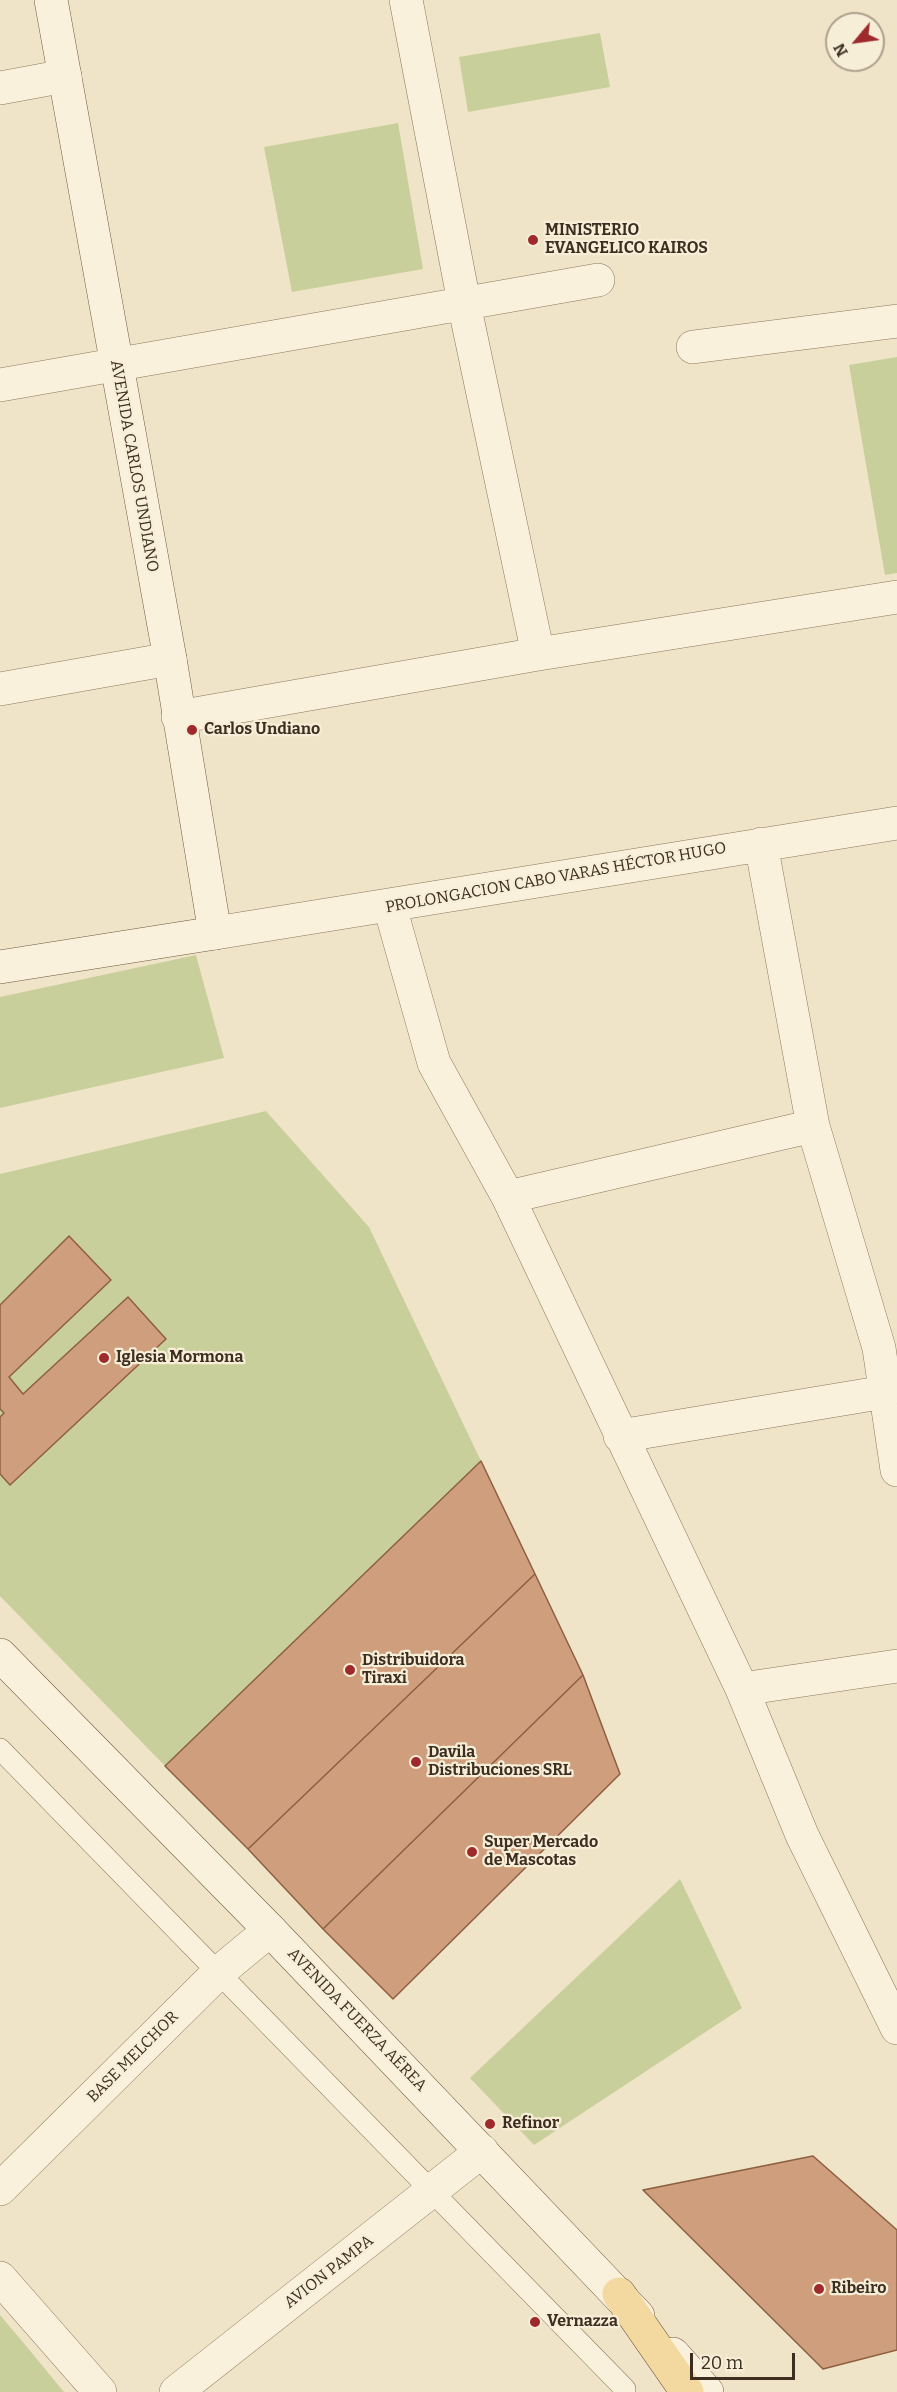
<!DOCTYPE html>
<meta charset="utf-8">
<style>
body{margin:0}
#map{position:relative;width:897px;height:2392px;overflow:hidden;background:#f0e4c8;font-family:Bitter,serif}
canvas{display:block}
.north{position:absolute;left:825px;top:12px;width:60px;height:60px;box-sizing:border-box;background:#f7eed8;border:2px solid #ada18e;border-radius:50%;rotate:241deg;font-size:16px;font-weight:700;line-height:24px;text-align:center;color:#3d2e20}
.north::after{content:'';display:block;margin:auto;width:21px;height:27px;background:#9e2a2b;clip-path:polygon(50% 0,100% 100%,50% 72%,0 100%)}
.scale{position:absolute;left:690px;top:2353px;width:105px;height:27px;box-sizing:border-box;border:3px solid #3d2e20;border-top:0;padding-left:8px;font-size:18px;line-height:21px;white-space:nowrap;color:#3d2e20;-webkit-text-stroke:4px #f7eed8;paint-order:stroke}
</style>
<div id="map">
<canvas width="897" height="2392"></canvas>
<div class="north">N</div>
<div class="scale">20 m</div>
</div>
<script>
const context = document.querySelector('canvas').getContext('2d');
context.lineJoin = 'round';
function paint(path, color) { context.fillStyle = color; context.fill(path, 'evenodd'); }
const shape = rows => new Path2D(rows.map(r => 'M' + r).join(''));
function strokePath(path, color, width, dash) { context.strokeStyle = color; context.lineWidth = width; context.lineCap = dash ? 'butt' : 'round'; context.setLineDash(dash || []); context.stroke(path); }
function drawText(font, color, halo, rows, align = 'center') {
  context.font = font + ' Bitter,serif'; context.lineWidth = 4.5; context.setLineDash([]); context.textBaseline = 'middle'; context.strokeStyle = halo; context.fillStyle = color; for (const [text, x, y, turn = 0] of rows) {
    context.save(); context.translate(x, y); context.rotate((+turn || 0) * Math.PI / 180); context.textAlign = isNaN(turn) ? turn : align; if (halo) context.strokeText(text, 0, 0); context.fillText(text, 0, 0); context.restore();
  }
}
const green = shape([
 [600,33,610,87,468,112,459,57],
 [398,123,423,269,292,292,264,147],
 [897,357,897,573,885,575,849,365],
 [196,955,224,1058,0,1108,0,997],
 [266,1111,369,1227,481,1461,165,1766,0,1596,0,1174],
 [680,1879,742,2008,534,2145,470,2078],
 [0,2315,27,2347,64,2392,0,2392]
]);
const building = shape([
 [69,1236,111,1280,9,1377,23,1394,128,1297,166,1339,10,1485,0,1474,0,1417,4,1413,0,1409,0,1305,69,1236],
 [481,1461,535,1574,248,1849,165,1766,481,1461],
 [535,1574,583,1675,323,1929,248,1849,535,1574],
 [583,1675,620,1774,393,1999,323,1929,583,1675],
 [813,2156,897,2230,897,2350,823,2369,643,2190,813,2156]
]);
const lane = shape([
 [0,1749,625,2389]
]);
const street = shape([
 [406,0,467,318,538,654],
 [0,88,65,76],
 [693,347,897,321],
 [0,385,598,280],
 [0,689,170,659],
 [178,717,538,654,897,597],
 [761,844,813,1126,879,1348,897,1470],
 [390,907,434,1063,508,1197,742,1689,802,1835,897,2028],
 [215,933,897,823],
 [508,1197,813,1126],
 [620,1436,885,1392],
 [742,1689,897,1666],
 [0,2189,218,1973,270,1930],
 [0,2278,100,2392],
 [176,2392,482,2151]
]);
const secondary = shape([
 [0,967,215,933,170,659,51,0],
 [0,1655,270,1930,638,2316],
 [673,2354,707,2392]
]);
const primary = shape([
 [619,2294,687,2392]
]);
const markers = [
 [533,240,6,"#9e2a2b"],
 [192,730,6,"#9e2a2b"],
 [104,1358,6,"#9e2a2b"],
 [350,1670,6,"#9e2a2b"],
 [416,1762,6,"#9e2a2b"],
 [472,1852,6,"#9e2a2b"],
 [490,2124,6,"#9e2a2b"],
 [819,2289,6,"#9e2a2b"],
 [535,2322,6,"#9e2a2b"]
];
const poiNames = [
 ["MINISTERIO",545,231],
 ["EVANGELICO KAIROS",545,249],
 ["Carlos Undiano",204,730],
 ["Iglesia Mormona",116,1358],
 ["Distribuidora",362,1661],
 ["Tiraxi",362,1679],
 ["Davila",428,1753],
 ["Distribuciones SRL",428,1771],
 ["Super Mercado",484,1843],
 ["de Mascotas",484,1861],
 ["Refinor",502,2124],
 ["Ribeiro",831,2289],
 ["Vernazza",547,2322]
];
const streetNames = [
 ["AVENIDA CARLOS UNDIANO",134,466,80],
 ["PROLONGACION CABO VARAS HÉCTOR HUGO",556,878,-10],
 ["AVENIDA FUERZA AÉREA",357,2020,46],
 ["BASE MELCHOR",133,2057,-45],
 ["AVION PAMPA",329,2272,-38]
];
paint(green, '#c9cf9b');
paint(building, '#cf9f7d');
strokePath(building, '#8d5f41', 1.5);
strokePath(lane, '#8d765c', 22);
strokePath(street, '#8d765c', 34);
strokePath(secondary, '#6f573f', 34);
strokePath(primary, '#5b4430', 34);
strokePath(lane, '#faf1dc', 21);
strokePath(street, '#faf1dc', 33);
strokePath(secondary, '#faf1dc', 33);
strokePath(primary, '#f3d9a0', 33);
for (const [x, y, r, color] of markers) { const dot = new Path2D(); dot.arc(x, y, r, 0, 2 * Math.PI); context.fillStyle = color; context.fill(dot); strokePath(dot, '#f7eed8', 2); }
drawText('bold 16px', '#3d2e20', '#f7eed8', poiNames, 'left');
drawText('16px', '#3d2e20', '#f7eed8', streetNames);
</script>
